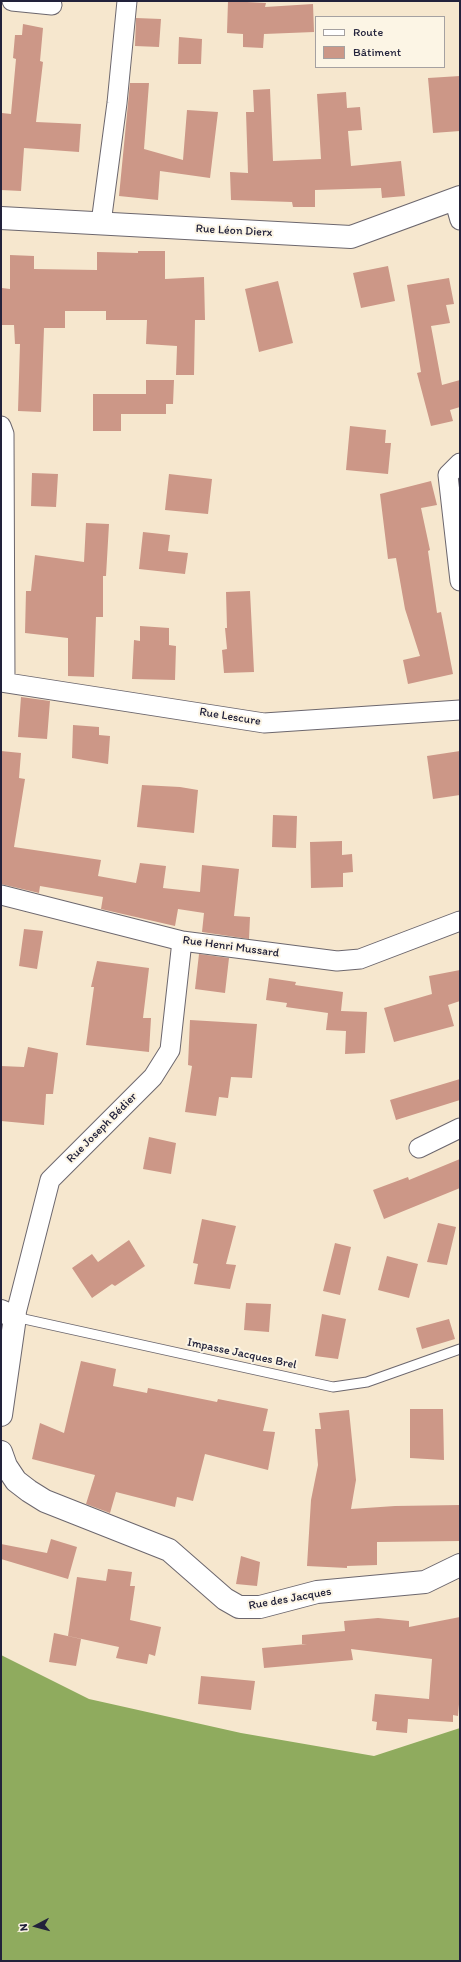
<!DOCTYPE html>
<meta charset="utf-8">
<style>
body{margin:0}
#map{position:relative;width:461px;height:1962px;overflow:hidden;background:#f6e7ce;font-family:Itim,sans-serif}
canvas{display:block}
.frame{position:absolute;inset:0;border:2px solid #22223b;pointer-events:none}
.legend{position:absolute;left:315px;top:16px;width:130px;height:52px;box-sizing:border-box;background:#fcf5e5;border:1px solid #a5a1a1;margin:0;padding:5px 7px;list-style:none;font-size:12px;color:#22223b}
.legend li{display:flex;align-items:center;gap:8px;height:20px}
.legend b{width:20px;border:1px solid #a5a1a1}
.north{position:absolute;left:16px;top:1906px;width:40px;height:40px;-webkit-text-stroke:3px #fcf5e5;paint-order:stroke;rotate:264deg;font-size:11px;font-weight:700;line-height:16px;text-align:center;color:#22223b}
.north::after{content:'';display:block;margin:auto;width:14px;height:18px;background:#22223b;clip-path:polygon(50% 0,100% 100%,50% 72%,0 100%)}
</style>
<div id="map">
<canvas width="461" height="1962"></canvas>
<div class="frame"></div>
<ul class="legend">
<li><b style="height:5px;background:#fff"></b>Route</li>
<li><b style="height:11px;background:#cc9787"></b>Bâtiment</li>
</ul>
<div class="north">N</div>
</div>
<script>
const context = document.querySelector('canvas').getContext('2d');
context.lineJoin = 'round';
function paint(path, color) { context.fillStyle = color; context.fill(path, 'evenodd'); }
const shape = rows => new Path2D(rows.map(r => 'M' + r).join(''));
function strokePath(path, color, width, dash) { context.strokeStyle = color; context.lineWidth = width; context.lineCap = dash ? 'butt' : 'round'; context.setLineDash(dash || []); context.stroke(path); }
function drawText(font, color, halo, rows, align = 'center') {
  context.font = font + ' Itim,sans-serif'; context.lineWidth = 4; context.setLineDash([]); context.textBaseline = 'middle'; context.strokeStyle = halo; context.fillStyle = color; for (const [text, x, y, turn = 0] of rows) {
    context.save(); context.translate(x, y); context.rotate((+turn || 0) * Math.PI / 180); context.textAlign = isNaN(turn) ? turn : align; if (halo) context.strokeText(text, 0, 0); context.fillText(text, 0, 0); context.restore();
  }
}
const forest = shape([
 [1,1655,89,1699,241,1733,374,1756,460,1728,460,1918,459,1919,460,1961,1,1961]
]);
const building = shape([
 [228,1,266,3,265,7,313,4,314,32,264,34,263,48,243,47,243,34,227,33],
 [136,18,161,19,159,47,135,46],
 [23,24,43,28,40,61,43,62,36,122,81,124,79,152,24,148,21,191,1,190,2,113,11,114,16,59,13,58,15,35,22,35],
 [179,37,202,39,201,64,178,64],
 [460,76,460,131,433,133,428,78],
 [130,83,149,83,144,149,183,160,187,110,218,112,210,178,160,171,158,200,119,196],
 [270,89,273,161,321,159,317,94,346,92,347,108,360,107,362,130,348,131,351,166,401,161,405,196,382,198,381,188,315,190,315,207,293,207,292,202,231,200,230,172,248,173,246,112,254,112,253,90],
 [138,251,165,251,165,279,204,277,205,320,195,320,194,375,176,375,177,346,146,344,147,320,106,320,106,311,65,311,65,328,44,328,41,412,18,411,20,344,15,344,14,325,2,325,2,288,10,289,10,255,34,256,34,269,97,270,97,252,138,253],
 [388,266,395,301,361,308,353,273],
 [449,278,454,304,446,305,450,323,431,326,442,385,460,380,460,407,450,410,453,421,431,426,417,373,421,372,407,285],
 [278,281,293,343,259,352,245,289],
 [146,380,174,380,173,404,166,404,166,414,121,414,121,431,93,431,93,394,146,394],
 [350,426,386,430,385,443,391,443,388,474,346,470],
 [32,473,58,474,56,507,31,506],
 [169,474,212,479,208,514,165,510],
 [431,481,437,505,421,508,430,550,428,551,437,613,441,612,453,674,408,684,403,660,420,656,405,609,396,558,388,559,380,494],
 [86,523,109,524,106,576,103,576,103,617,96,617,94,677,68,676,68,638,25,633,26,591,31,591,35,555,84,562],
 [143,532,170,535,168,551,188,553,185,574,139,569],
 [250,591,254,672,224,673,222,650,227,649,225,628,227,628,226,592],
 [140,626,169,628,169,645,176,646,175,680,132,679,134,640,140,641],
 [21,697,50,701,47,739,18,737],
 [73,725,99,727,99,735,110,736,108,764,72,758],
 [1,751,21,753,19,778,25,779,14,847,101,860,98,876,136,883,140,863,166,866,163,888,200,892,202,865,239,869,234,916,250,917,249,939,202,932,204,913,178,909,175,926,101,909,103,897,40,886,39,893,1,884],
 [460,751,460,795,433,799,427,756],
 [142,785,180,787,198,790,194,833,137,827],
 [273,815,297,816,296,848,272,847],
 [342,841,342,855,352,854,353,872,343,873,343,887,311,888,310,842],
 [24,929,43,931,37,969,19,966],
 [199,954,229,958,225,993,195,989],
 [97,961,149,968,143,1018,151,1018,149,1052,86,1045,94,987,91,987],
 [460,970,460,1001,448,1005,454,1026,394,1042,384,1008,432,994,429,976],
 [269,978,296,982,295,985,343,992,341,1011,367,1012,365,1053,345,1054,346,1031,326,1030,328,1013,286,1007,287,1003,266,1000],
 [190,1020,257,1024,252,1078,231,1077,228,1098,219,1097,216,1116,185,1112,192,1066,188,1065],
 [28,1047,58,1053,53,1094,46,1094,44,1125,1,1121,1,1066,24,1067],
 [460,1079,460,1100,396,1120,390,1100],
 [149,1137,176,1143,171,1174,143,1169],
 [460,1159,460,1188,384,1219,373,1190,408,1177,409,1180],
 [202,1219,236,1226,226,1264,236,1265,230,1289,194,1284,198,1264,193,1263],
 [438,1223,456,1227,447,1265,427,1262],
 [129,1240,145,1266,115,1286,112,1284,92,1298,72,1268,92,1254,98,1262],
 [335,1243,351,1247,340,1295,323,1291],
 [387,1256,418,1264,409,1298,378,1290],
 [246,1303,271,1304,269,1332,244,1330],
 [322,1314,346,1319,338,1359,315,1356],
 [449,1319,455,1339,422,1349,416,1328],
 [81,1361,116,1369,113,1386,147,1393,148,1388,217,1402,218,1399,268,1409,263,1431,275,1432,268,1470,205,1454,193,1501,177,1497,175,1507,116,1492,110,1513,86,1504,95,1475,32,1459,40,1423,64,1433],
 [410,1409,443,1409,444,1460,410,1458],
 [349,1410,356,1480,351,1509,395,1506,460,1505,460,1541,377,1542,377,1565,347,1566,347,1568,307,1566,311,1500,318,1465,315,1429,321,1429,319,1413],
 [51,1539,77,1547,68,1579,1,1559,1,1544,47,1553],
 [241,1556,260,1562,257,1586,236,1584],
 [108,1569,132,1572,130,1586,135,1586,130,1620,161,1627,155,1656,149,1654,147,1664,116,1658,119,1647,68,1636,77,1577,106,1581],
 [460,1617,460,1692,458,1716,453,1715,453,1722,408,1719,407,1733,376,1730,377,1722,372,1721,375,1694,429,1699,432,1659,351,1649,353,1660,264,1668,262,1648,307,1644,302,1644,302,1635,345,1631,344,1621,378,1618,409,1621,409,1627],
 [54,1633,81,1639,76,1666,49,1662],
 [201,1676,255,1681,251,1710,198,1704]
]);
const lane = shape([
 [15,1317,333,1387,367,1382,460,1349]
]);
const street = shape([
 [12,1,52,5],
 [454,199,460,220],
 [101,223,117,103,127,1],
 [1,426,4,434,5,682],
 [460,463,448,475,460,581],
 [1,682,264,723,460,710],
 [1,895,182,941,337,961,360,959,460,921],
 [419,1148,460,1128],
 [15,1317,50,1180,153,1077,170,1050,182,941]
]);
const secondary = shape([
 [1,218,351,237,460,197],
 [1,1311,15,1317,1,1415],
 [1,1452,6,1466,16,1481,29,1491,45,1501,169,1550,225,1599,239,1607,260,1607,317,1592,425,1582,460,1565]
]);
const streetNames = [
 ["Rue Léon Dierx",234,231,3],
 ["Rue Lescure",230,717,9],
 ["Rue Henri Mussard",231,947,8],
 ["Rue Joseph Bédier",102,1128,-45],
 ["Impasse Jacques Brel",242,1354,12],
 ["Rue des Jacques",290,1599,-10]
];
paint(forest, '#8fab5e');
paint(building, '#cc9787');
strokePath(lane, '#6c676e', 11);
strokePath(street, '#6c676e', 21);
strokePath(secondary, '#6c676e', 24);
strokePath(lane, '#fff', 9);
strokePath(street, '#fff', 19);
strokePath(secondary, '#fff', 22);
drawText('12px', '#22223b', '#fcf5e5', streetNames);
</script>
